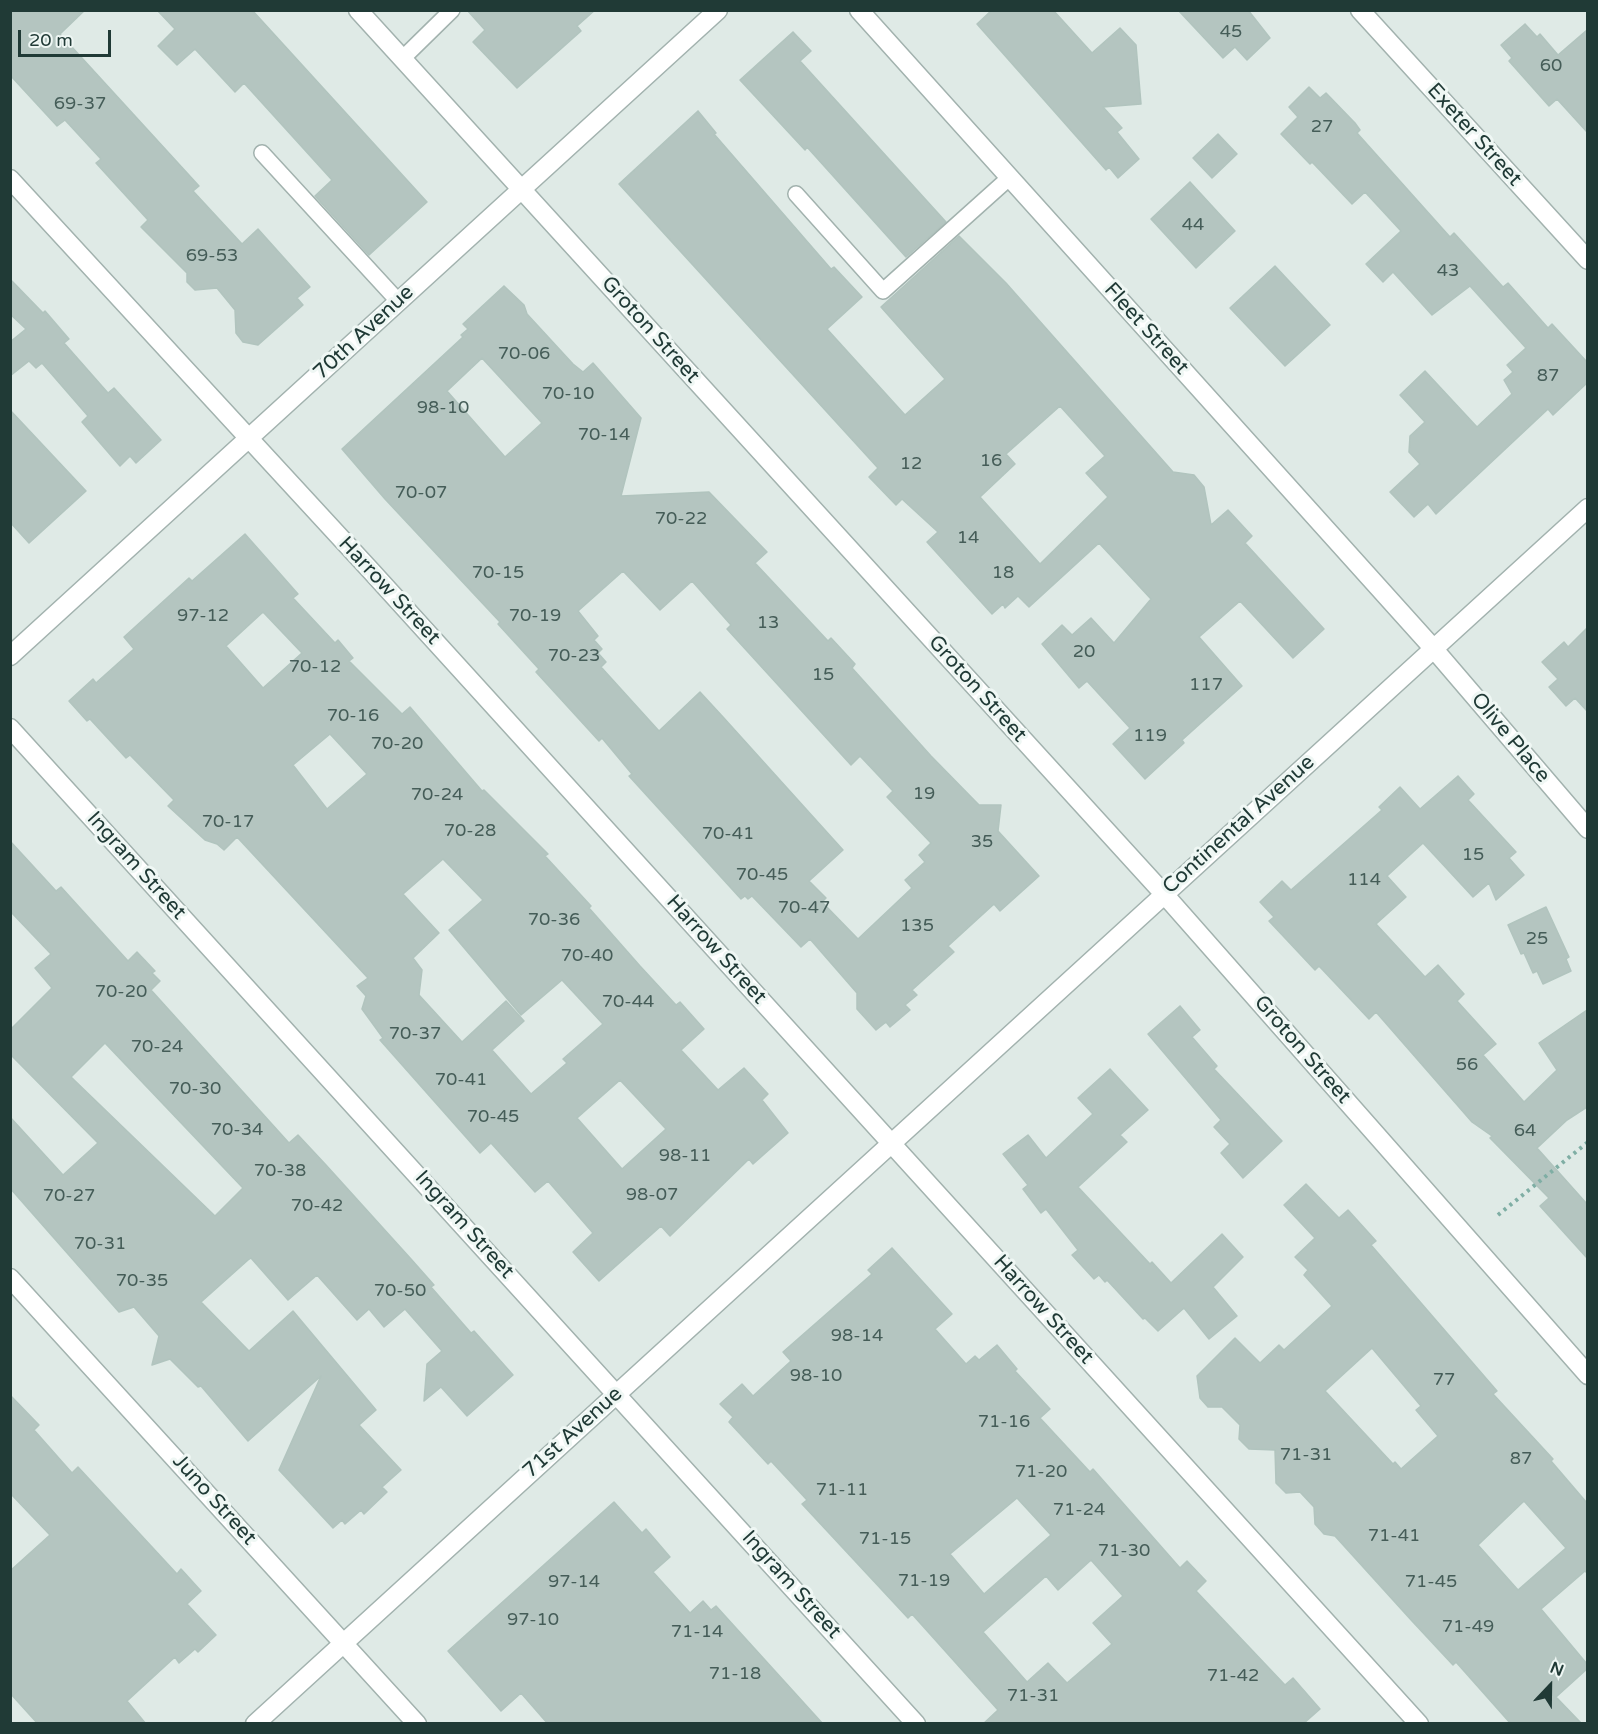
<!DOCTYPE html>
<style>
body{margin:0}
#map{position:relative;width:1598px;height:1734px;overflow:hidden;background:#dfeae6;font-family:"Varela Round",sans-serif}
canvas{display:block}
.frame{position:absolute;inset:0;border:12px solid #203a36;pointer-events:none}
.north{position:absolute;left:1520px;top:1656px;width:60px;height:60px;-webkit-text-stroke:4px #eff7f4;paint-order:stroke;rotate:22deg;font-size:16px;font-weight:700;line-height:24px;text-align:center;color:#203a36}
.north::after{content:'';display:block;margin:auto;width:21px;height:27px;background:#203a36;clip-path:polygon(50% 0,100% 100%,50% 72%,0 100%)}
.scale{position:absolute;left:18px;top:30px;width:93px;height:27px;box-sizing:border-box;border:3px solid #203a36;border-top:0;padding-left:8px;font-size:18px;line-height:21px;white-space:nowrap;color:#203a36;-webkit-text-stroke:4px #eff7f4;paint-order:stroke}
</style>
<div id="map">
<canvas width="1598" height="1734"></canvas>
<div class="frame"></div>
<div class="north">N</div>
<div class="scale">20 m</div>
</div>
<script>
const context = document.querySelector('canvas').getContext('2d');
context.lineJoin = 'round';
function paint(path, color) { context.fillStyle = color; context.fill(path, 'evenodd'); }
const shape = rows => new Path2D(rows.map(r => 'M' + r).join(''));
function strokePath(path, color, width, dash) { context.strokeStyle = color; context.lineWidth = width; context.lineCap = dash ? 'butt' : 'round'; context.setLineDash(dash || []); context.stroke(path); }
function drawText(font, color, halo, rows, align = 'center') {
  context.font = font + ' "Varela Round",sans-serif'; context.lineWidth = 6; context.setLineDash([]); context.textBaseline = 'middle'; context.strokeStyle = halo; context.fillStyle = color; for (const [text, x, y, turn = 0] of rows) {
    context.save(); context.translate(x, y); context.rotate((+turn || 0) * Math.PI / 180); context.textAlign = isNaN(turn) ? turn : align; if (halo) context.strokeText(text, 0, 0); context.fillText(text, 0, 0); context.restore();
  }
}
const building = shape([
 [10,10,85,10,60,34,199,186,193,191,242,244,258,229,310,287,297,298,303,305,258,345,243,342,236,333,235,310,217,288,195,290,187,282,187,273,141,227,148,220,96,163,101,159,65,120,57,126,10,75,10,10],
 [157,10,252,10,427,202,369,255,315,196,332,180,244,83,235,92,195,49,177,65,158,46,175,29,157,10],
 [467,10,595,10,577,26,581,31,517,88,473,42,485,30,467,10],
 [992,10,1053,10,1092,53,1120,28,1136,45,1141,104,1103,107,1122,128,1117,132,1139,159,1118,178,1109,167,1106,170,977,24,992,10],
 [1178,10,1248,10,1270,38,1247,60,1235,47,1223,58,1178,10],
 [1525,24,1537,37,1540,34,1558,55,1587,30,1587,132,1557,99,1549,106,1509,61,1512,58,1501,45,1525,24],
 [793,32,811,51,800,61,946,222,906,257,807,147,805,150,740,80,793,32],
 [1309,87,1320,98,1326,93,1355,123,1360,130,1357,133,1450,237,1454,233,1503,287,1508,283,1548,328,1552,324,1587,362,1587,383,1553,415,1548,409,1436,514,1428,504,1414,517,1390,492,1420,464,1409,452,1410,436,1425,422,1400,395,1425,371,1477,427,1512,394,1504,380,1513,372,1507,365,1526,348,1470,286,1432,315,1393,272,1383,282,1366,264,1401,231,1365,192,1352,204,1312,162,1310,164,1281,134,1298,117,1289,107,1309,87],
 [698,111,716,133,714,134,831,269,834,267,862,297,827,329,905,415,945,379,881,307,959,236,1006,283,1173,472,1194,475,1204,487,1211,525,1228,510,1252,536,1245,543,1324,629,1293,658,1240,601,1199,637,1242,686,1182,740,1184,743,1145,779,1113,744,1130,728,1087,681,1079,688,1042,644,1062,625,1072,635,1091,618,1114,643,1151,599,1099,543,1029,607,1018,596,1005,608,1003,604,992,614,927,542,938,532,902,499,896,505,869,477,878,468,619,184,698,111],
 [1060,406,1105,456,1086,473,1108,497,1040,564,980,497,1015,464,1006,454,1060,406],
 [1218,134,1237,154,1212,178,1193,158,1218,134],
 [1190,182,1235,231,1196,268,1151,219,1190,182],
 [1275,266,1330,325,1285,366,1230,308,1275,266],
 [10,279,43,313,45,311,69,339,64,343,108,393,114,388,161,440,136,463,130,456,120,466,82,422,88,416,42,363,36,368,29,361,10,376,10,342,26,329,10,314,10,279],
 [504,286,524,305,527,314,573,364,583,372,593,363,641,418,621,496,709,492,767,552,755,563,828,641,831,638,855,664,852,668,931,756,979,805,1001,805,998,831,1039,876,1000,911,994,904,948,946,954,952,912,990,917,995,905,1005,910,1010,890,1027,886,1022,876,1030,857,1009,857,993,810,939,801,947,752,896,748,899,745,896,741,899,629,776,632,774,602,738,599,741,536,672,539,669,498,624,500,622,385,499,342,449,463,337,461,335,468,329,463,324,504,286],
 [482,358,542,423,505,457,447,391,482,358],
 [623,571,660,610,692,581,731,625,727,629,851,765,860,756,893,791,887,797,931,843,919,855,925,862,905,880,912,888,858,939,822,902,826,898,809,881,843,850,723,717,700,692,659,731,601,667,606,662,598,653,602,649,594,640,598,636,578,611,623,571],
 [10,410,86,491,29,543,10,522,10,410],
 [245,534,298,594,293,598,335,643,338,640,353,658,349,661,402,714,410,707,482,791,484,790,548,854,545,856,591,906,589,908,640,966,676,1005,680,1002,704,1029,681,1050,718,1090,744,1068,768,1094,762,1100,788,1133,753,1164,749,1159,670,1236,661,1226,599,1281,573,1252,593,1233,548,1181,535,1192,491,1143,480,1153,380,1040,383,1038,362,1009,366,996,357,986,368,978,237,837,224,850,217,844,205,840,168,806,174,800,130,755,126,758,90,719,87,721,69,701,93,679,96,683,134,649,124,637,189,578,192,581,245,534],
 [263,612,302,653,263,688,226,646,263,612],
 [330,734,367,774,327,809,293,765,330,734],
 [443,859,483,900,449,930,521,1015,562,980,603,1024,563,1059,567,1063,531,1094,492,1050,524,1021,506,1001,462,1042,419,995,422,970,413,958,439,933,403,894,443,859],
 [620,1080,666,1129,622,1169,577,1118,620,1080],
 [1587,628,1587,711,1575,698,1566,706,1549,687,1558,679,1542,662,1564,642,1568,647,1587,628],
 [1458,776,1474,794,1468,800,1516,852,1509,858,1524,875,1496,900,1489,883,1473,897,1423,843,1387,876,1406,897,1376,924,1425,977,1438,965,1464,994,1457,1001,1496,1044,1483,1055,1524,1102,1557,1070,1539,1043,1587,1010,1587,1107,1567,1120,1537,1148,1587,1204,1587,1258,1540,1206,1549,1198,1490,1138,1492,1136,1472,1122,1376,1012,1369,1019,1319,966,1315,970,1269,921,1274,917,1260,902,1282,881,1291,890,1382,810,1379,807,1400,787,1420,809,1458,776],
 [10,841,56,891,61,887,128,961,137,952,155,971,152,973,160,981,151,990,289,1143,298,1135,326,1165,411,1259,434,1285,431,1287,471,1333,474,1331,513,1375,467,1416,441,1387,424,1401,427,1364,442,1351,405,1309,384,1327,369,1309,357,1320,317,1275,288,1300,251,1258,248,1260,201,1302,249,1351,293,1311,376,1410,359,1425,401,1470,382,1487,387,1492,364,1514,361,1510,345,1524,342,1520,333,1528,279,1470,321,1376,248,1441,201,1386,198,1387,170,1359,152,1365,159,1336,134,1307,119,1312,10,1188,10,1117,63,1175,98,1143,10,1054,10,1030,52,988,35,968,51,954,10,911,10,841],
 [105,1043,243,1188,215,1216,71,1077,105,1043],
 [1546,907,1569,957,1566,959,1571,971,1543,984,1537,971,1533,973,1524,953,1521,954,1508,925,1546,907],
 [1180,1006,1200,1030,1192,1037,1217,1066,1214,1069,1282,1141,1243,1178,1221,1153,1230,1144,1214,1127,1221,1120,1148,1034,1180,1006],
 [1110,1069,1148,1110,1120,1135,1127,1142,1078,1187,1150,1264,1152,1262,1171,1283,1222,1234,1243,1257,1213,1287,1237,1316,1209,1339,1184,1308,1158,1331,1145,1318,1143,1319,1107,1280,1105,1282,1099,1275,1094,1279,1072,1255,1078,1250,1046,1209,1041,1213,1023,1189,1028,1185,1003,1154,1028,1135,1046,1158,1093,1114,1078,1098,1110,1069],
 [1306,1184,1339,1218,1348,1210,1376,1241,1371,1245,1497,1391,1493,1394,1553,1459,1551,1461,1587,1503,1587,1573,1585,1571,1541,1609,1587,1664,1587,1669,1556,1697,1582,1724,1511,1724,1456,1662,1453,1665,1412,1621,1335,1536,1324,1534,1315,1524,1314,1507,1300,1492,1286,1493,1276,1483,1275,1450,1249,1449,1239,1439,1240,1425,1222,1407,1208,1407,1200,1398,1197,1376,1235,1338,1260,1363,1279,1345,1284,1350,1332,1306,1304,1275,1308,1270,1295,1257,1315,1238,1284,1205,1306,1184],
 [1372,1348,1421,1406,1416,1410,1438,1436,1401,1469,1395,1462,1393,1464,1325,1391,1372,1348],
 [1524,1501,1566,1548,1518,1590,1478,1545,1524,1501],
 [892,1248,952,1314,935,1329,966,1364,975,1356,979,1360,997,1345,1017,1369,1015,1371,1050,1409,1040,1418,1090,1472,1093,1469,1180,1568,1187,1561,1206,1581,1196,1591,1285,1685,1293,1678,1320,1709,1303,1724,983,1724,998,1710,912,1614,908,1618,802,1504,807,1500,771,1461,768,1464,729,1422,733,1417,720,1404,742,1384,753,1396,791,1361,783,1352,872,1274,868,1270,892,1248],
 [1017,1498,1051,1535,984,1594,950,1554,1017,1498],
 [1091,1560,1123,1596,1093,1623,1112,1644,1067,1683,1048,1663,1027,1682,983,1632,1046,1576,1058,1590,1091,1560],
 [10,1395,39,1425,34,1430,72,1473,78,1467,177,1574,181,1569,201,1591,187,1604,216,1635,198,1652,195,1649,179,1663,175,1657,127,1701,146,1724,38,1724,10,1693,10,1571,50,1535,10,1493,10,1395],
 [614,1502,642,1533,646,1529,670,1557,653,1572,690,1613,703,1601,711,1610,716,1606,823,1724,548,1724,521,1693,501,1711,448,1651,614,1502]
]);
const path = shape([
 [1498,1215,1588,1142]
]);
const lane = shape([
 [402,59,452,10],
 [262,153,398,301],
 [796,194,883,291,1009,178]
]);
const street = shape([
 [358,10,1164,894,1588,1375],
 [859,10,1433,648,1588,829],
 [1360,10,1588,260],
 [10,179,372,572,1419,1724],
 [10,656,718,10],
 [10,728,916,1724],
 [10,1278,417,1724],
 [255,1724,1588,508]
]);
const numberNames = [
 ["45",1231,32],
 ["60",1551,66],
 ["69-37",80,104],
 ["27",1322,127],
 ["44",1193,225],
 ["69-53",212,256],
 ["43",1448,271],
 ["70-06",524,354],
 ["87",1548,376],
 ["70-10",568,394],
 ["98-10",443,408],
 ["70-14",604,435],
 ["16",991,461],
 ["12",911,464],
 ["70-07",421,493],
 ["70-22",681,519],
 ["14",968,538],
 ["70-15",498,573],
 ["18",1003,573],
 ["97-12",203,616],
 ["70-19",535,616],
 ["13",768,623],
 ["20",1084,652],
 ["70-23",574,656],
 ["70-12",315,667],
 ["15",823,675],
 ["117",1206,685],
 ["70-16",353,716],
 ["119",1150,736],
 ["70-20",397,744],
 ["19",924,794],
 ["70-24",437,795],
 ["70-17",228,822],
 ["70-28",470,831],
 ["70-41",728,834],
 ["35",982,842],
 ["15",1473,855],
 ["70-45",762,875],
 ["114",1364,880],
 ["70-47",804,908],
 ["70-36",554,920],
 ["135",917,926],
 ["25",1537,939],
 ["70-40",587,956],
 ["70-20",121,992],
 ["70-44",628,1002],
 ["70-37",415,1034],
 ["70-24",157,1047],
 ["56",1467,1065],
 ["70-41",461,1080],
 ["70-30",195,1089],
 ["70-45",493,1117],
 ["70-34",237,1130],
 ["64",1525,1131],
 ["98-11",685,1156],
 ["70-38",280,1171],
 ["98-07",652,1195],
 ["70-27",69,1196],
 ["70-42",317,1206],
 ["70-31",100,1244],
 ["70-35",142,1281],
 ["70-50",400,1291],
 ["98-14",857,1336],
 ["98-10",816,1376],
 ["77",1444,1380],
 ["71-16",1004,1422],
 ["71-31",1306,1455],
 ["87",1521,1459],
 ["71-20",1041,1472],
 ["71-11",842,1490],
 ["71-24",1079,1510],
 ["71-41",1394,1536],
 ["71-15",885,1539],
 ["71-30",1124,1551],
 ["71-19",924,1581],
 ["97-14",574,1582],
 ["71-45",1431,1582],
 ["97-10",533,1620],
 ["71-49",1468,1627],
 ["71-14",697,1632],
 ["71-18",735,1674],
 ["71-42",1233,1676],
 ["71-31",1033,1696]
];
const streetNames = [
 ["Exeter Street",1474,135,48],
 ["Fleet Street",1146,329,48],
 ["Groton Street",650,330,48],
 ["70th Avenue",364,333,-43],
 ["Harrow Street",389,591,47],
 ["Groton Street",977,689,48],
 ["Olive Place",1510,738,50],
 ["Continental Avenue",1239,825,-42],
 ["Ingram Street",136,866,48],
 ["Harrow Street",716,950,48],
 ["Groton Street",1302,1050,49],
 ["Ingram Street",464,1225,48],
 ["Harrow Street",1043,1310,48],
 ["71st Avenue",573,1433,-42],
 ["Juno Street",214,1500,48],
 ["Ingram Street",791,1585,48]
];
paint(building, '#b4c5c0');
strokePath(building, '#b1c4be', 1.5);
strokePath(lane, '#a2b2ae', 18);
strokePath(street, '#a2b2ae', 21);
strokePath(path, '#7faea4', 4, [3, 4.5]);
strokePath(lane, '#fff', 15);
strokePath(street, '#fff', 18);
drawText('18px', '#455d58', null, numberNames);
drawText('21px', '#203a36', '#eff7f4', streetNames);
</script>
